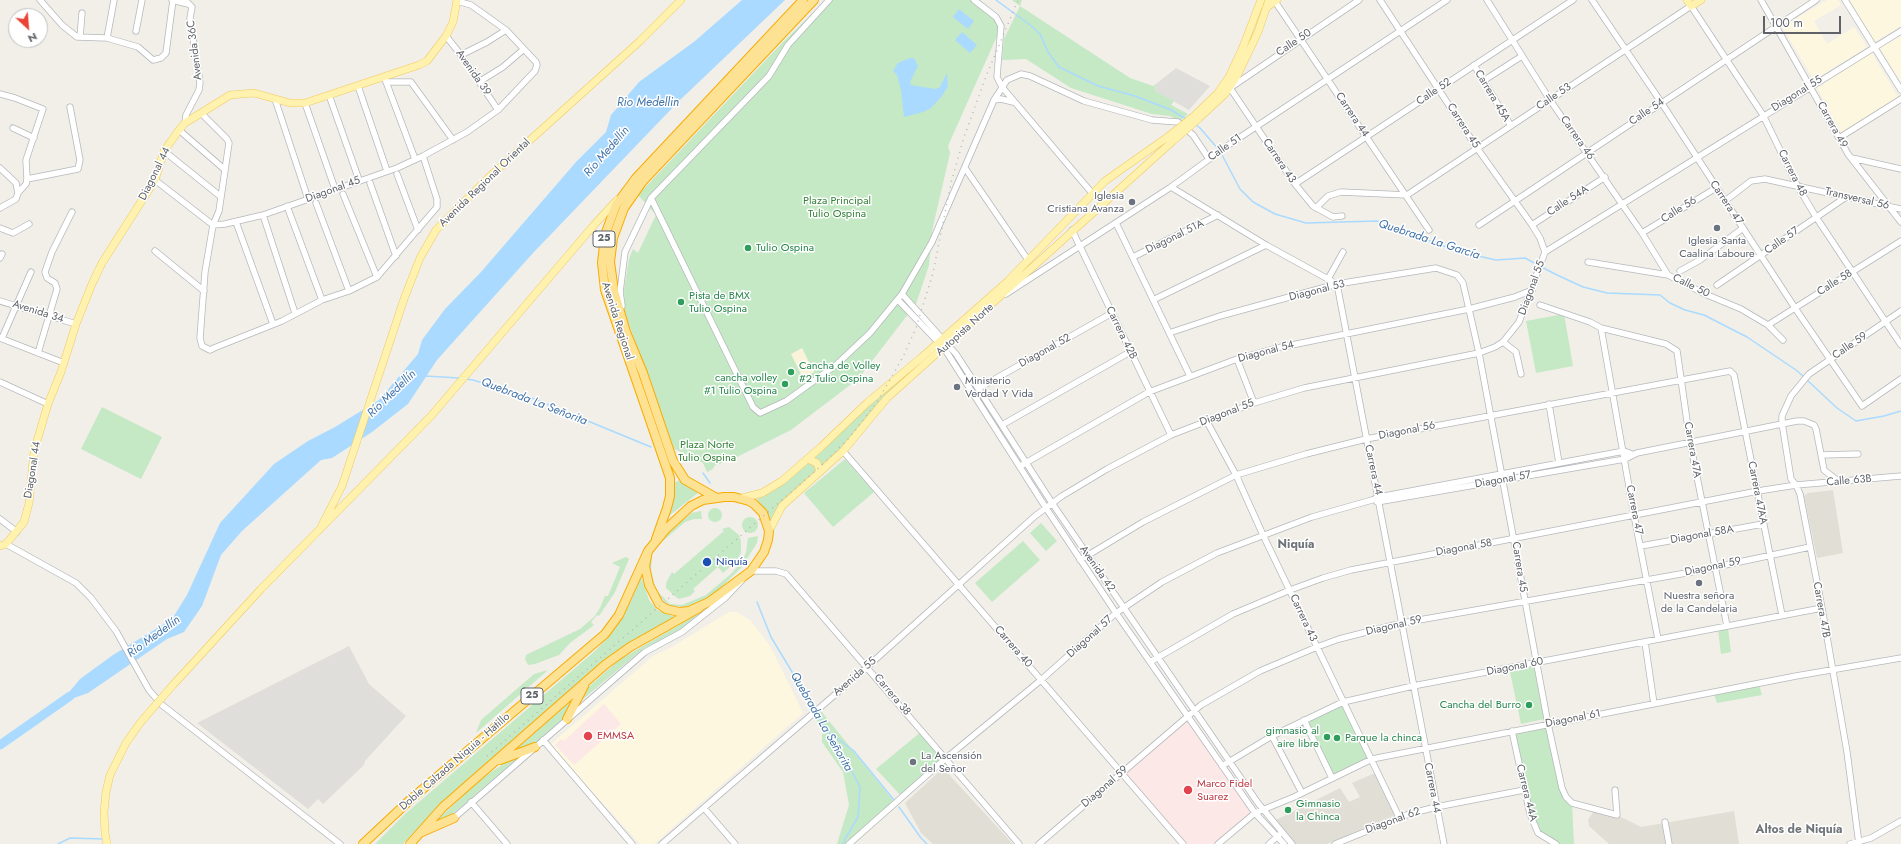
<!DOCTYPE html>
<meta charset="utf-8">
<style>
body{margin:0}
#map{position:relative;width:1901px;height:844px;overflow:hidden;background:#f1efe8;font-family:Jost,sans-serif}
canvas{display:block}
.north{position:absolute;left:8px;top:8px;width:40px;height:40px;box-sizing:border-box;background:#fff;border:1px solid #bfc1c3;border-radius:50%;rotate:154deg;font-size:11px;font-weight:700;line-height:16px;text-align:center;color:#5f6368}
.north::after{content:'';display:block;margin:auto;width:14px;height:18px;background:#ea4335;clip-path:polygon(50% 0,100% 100%,50% 72%,0 100%)}
.scale{position:absolute;left:1763px;top:16px;width:78px;height:18px;box-sizing:border-box;border:2px solid #5f6368;border-top:0;padding-left:5px;font-size:12px;line-height:14px;white-space:nowrap;color:#5f6368;-webkit-text-stroke:3px #fff;paint-order:stroke}
</style>
<div id="map">
<canvas width="1901" height="844"></canvas>
<div class="north">N</div>
<div class="scale">100 m</div>
</div>
<script>
const context = document.querySelector('canvas').getContext('2d');
context.lineJoin = 'round';
function paint(path, color) { context.fillStyle = color; context.fill(path, 'evenodd'); }
const shape = rows => new Path2D(rows.map(r => 'M' + r).join(''));
function strokePath(path, color, width, dash) { context.strokeStyle = color; context.lineWidth = width; context.lineCap = dash ? 'butt' : 'round'; context.setLineDash(dash || []); context.stroke(path); }
function drawText(font, color, halo, rows, align = 'center') {
  context.font = font + ' Jost,sans-serif'; context.lineWidth = 3; context.setLineDash([]); context.textBaseline = 'middle'; context.strokeStyle = halo; context.fillStyle = color; for (const [text, x, y, turn = 0] of rows) {
    context.save(); context.translate(x, y); context.rotate((+turn || 0) * Math.PI / 180); context.textAlign = isNaN(turn) ? turn : align; if (halo) context.strokeText(text, 0, 0); context.fillText(text, 0, 0); context.restore();
  }
}
const commercial = shape([
 [1827,0,1838,0,1841,5,1814,21,1827,44,1854,27,1867,47,1814,80,1782,27],
 [1848,0,1901,0,1901,26,1874,42],
 [1901,36,1901,82,1880,48],
 [1872,53,1898,97,1841,132,1817,88],
 [729,612,736,612,750,620,770,646,803,713,654,844,640,844,550,745,653,656,672,647]
]);
const industrial = shape([
 [1176,68,1210,86,1189,110,1155,91,1156,84],
 [349,646,369,684,406,716,365,761,364,765,323,804,318,799,308,809,197,723]
]);
const education = shape([
 [1833,490,1843,553,1817,558,1804,496,1808,493],
 [943,768,1013,844,933,844,921,833,905,803],
 [1375,773,1395,815,1327,844,1295,844,1274,821,1340,788,1349,802,1360,797,1352,783],
 [1595,809,1617,815,1641,827,1734,811,1739,844,1609,844,1589,826,1588,820]
]);
const medical = shape([
 [604,704,621,724,574,765,555,745,561,739,564,741],
 [1187,716,1255,813,1218,844,1183,844,1121,773]
]);
const green = shape([
 [826,0,974,0,993,15,1001,27,948,146,950,153,932,231,929,265,916,304,858,379,791,430,737,457,714,466,713,469,707,472,703,463,673,448,625,313,624,290,629,259,633,249,638,253,656,215,638,195,782,43],
 [1012,0,1022,0,1020,6,1130,78,1153,86,1156,84,1155,91,1174,101,1171,105,1188,114,1180,121,1170,116,1152,114,1071,88,1026,59,1002,60,1004,39,1020,6],
 [1564,314,1573,366,1536,373,1526,321],
 [933,352,842,448,801,486,771,525,768,515,757,499,773,491,787,482,818,454,860,413],
 [102,407,162,437,141,479,81,449],
 [845,459,874,492,833,527,804,493],
 [680,480,698,493,665,519,673,483],
 '708 515a7 7 0 1 1 14 0a7 7 0 1 1-14 0Z',
 [701,511,702,519,694,519,685,522,658,545,652,554,651,571,655,586,658,592,670,604,682,605,706,595,732,573,742,561,746,553,748,538,758,536,757,543,741,568,713,595,703,601,688,607,670,606,658,595,652,581,649,572,649,555,656,545,682,521,692,513],
 '742 525a8 8 0 1 1 16 0a8 8 0 1 1-16 0Z',
 [1041,523,1057,541,1046,551,1030,533],
 [729,527,739,535,741,541,741,553,736,561,723,573,718,567,693,589,695,591,690,596,679,599,676,597,666,588,666,583,672,572,674,574,724,531,722,529],
 [1023,541,1040,560,992,602,975,583],
 [626,557,629,559,615,592,599,616,597,615,591,622,594,625,570,643,559,655,535,664,528,665,525,659,526,655,580,629,594,617,600,608,605,596,608,596,620,567,612,563],
 [641,576,649,600,657,610,675,617,641,636,615,653,577,684,441,803,403,844,375,844,405,814,595,651,609,636,622,618,632,599],
 [703,611,676,634,644,648,576,705,583,692,619,660],
 [1728,628,1731,652,1721,654,1718,630],
 [1534,667,1544,719,1521,724,1510,672],
 [548,670,476,733,481,720,534,674],
 [1759,685,1762,695,1717,703,1714,694],
 [570,702,565,717,532,746,513,752],
 [1343,705,1369,757,1333,776,1307,720],
 [821,711,896,804,849,844,837,844,849,805,843,772,822,742,822,733,815,716],
 [1548,724,1562,788,1572,803,1574,844,1556,844,1538,833,1530,814,1512,731],
 [922,731,945,759,903,798,876,769],
 [519,757,455,812,431,826,481,779,506,762]
]);
const sand = shape([
 [802,348,814,372,803,378,791,354]
]);
const water = shape([
 [742,0,785,0,679,101,533,253,437,360,408,404,372,432,332,458,321,460,242,531,221,555,202,606,184,632,167,639,88,693,60,703,80,679,113,655,172,619,187,595,220,523,274,464,308,441,335,427,379,400,418,354,422,340,445,309,481,272,576,162,606,132,611,115,639,82,695,41],
 [959,9,974,21,968,29,953,17],
 [962,32,977,45,970,53,955,40],
 [910,58,914,58,918,66,910,82,911,85,935,89,940,87,947,73,948,86,942,96,931,108,923,112,904,117,901,90,897,75,893,71,898,63]
]);
const stream = shape([
 [996,0,1030,25,1040,34,1048,52,1059,67,1098,86,1135,96,1171,110,1186,119],
 [1196,125,1200,128,1219,150],
 [1221,153,1240,189,1253,202,1275,214,1306,223,1377,221,1460,252,1496,260,1525,258,1555,274,1583,287,1607,293,1660,295,1670,303,1685,310,1704,315,1747,337,1796,370,1804,377],
 [425,376,459,378],
 [465,379,473,380,532,398,651,447],
 [1807,380,1837,408,1856,421,1884,416,1901,411],
 [703,473,710,483],
 [757,602,771,637,815,710],
 [817,713,843,755,860,787,858,817,845,839,843,844],
 [831,734,854,751,894,800],
 [899,807,921,838,927,844],
 [58,844,70,838,104,839]
]);
const river = shape([
 [0,745,70,696]
]);
const minor = shape([
 [40,0,62,25,77,37,107,38,138,47,153,60,161,58,166,53,173,0],
 [172,0,188,4],
 [185,0,192,7,190,18,200,83,199,90,186,115,185,123],
 [974,0,996,17,1001,26,997,77,1002,87,1092,193],
 [1274,0,1429,230],
 [1380,0,1477,148,1532,225,1540,238,1545,252],
 [1487,0,1550,100,1642,233,1668,275],
 [1592,0,1661,102,1795,308,1862,406,1901,379],
 [1761,0,1848,154,1901,222],
 [1845,0,1901,90],
 [136,31,142,0],
 [446,36,461,55,498,110],
 [80,37,82,13],
 [107,38,114,0],
 [461,55,487,42,506,30],
 [1474,65,1511,126],
 [385,79,415,159],
 [1483,81,1522,56],
 [386,82,411,82,453,140],
 [479,82,503,67,524,49],
 [358,86,387,171],
 [0,94,15,98,43,109,26,160,27,179,26,184,18,193],
 [329,95,359,180],
 [275,99,308,199],
 [994,100,1001,99,1013,102],
 [305,103,335,189],
 [13,128,34,138],
 [179,130,224,169],
 [1839,138,1901,99],
 [164,151,220,196],
 [423,156,437,199,437,207,377,277,349,291,322,300,282,321,214,348,210,350,202,346,200,338,205,272,213,225,225,224,263,215,397,168,423,156,467,132,498,110,535,71,537,65,536,62,506,30,471,5,457,1],
 [1852,158,1901,169],
 [0,168,16,183,18,193,16,199,0,208],
 [965,168,1028,260],
 [397,174,418,230],
 [27,179,78,169,80,160,70,107],
 [155,180,213,225,219,211,229,143,227,139,202,114],
 [370,183,396,256],
 [1295,184,1573,0],
 [1171,187,1266,245,1337,284,1444,844],
 [343,194,377,277],
 [1407,195,1691,6,1763,115,1797,185,1816,217,1901,345],
 [651,198,753,407,760,413,786,401,836,365,870,333,902,294,932,242,994,100,1007,80,1021,74,1030,76,1084,101,1152,120,1178,122,1193,135,1209,159],
 [1725,201,1751,181,1765,179,1901,209],
 [316,203,349,291],
 [287,206,322,300],
 [1316,208,1328,196,1341,192,1407,195],
 [263,215,295,313],
 [1342,216,1333,217,1313,206,1295,184,1230,88,1359,0],
 [236,222,273,324],
 [1116,223,1190,376],
 [1479,225,1816,0],
 [1532,225,1605,177],
 [0,228,13,233,29,224],
 [1072,230,1171,435],
 [1642,233,1716,188],
 [155,251,204,291],
 [1133,257,1218,215],
 [0,258,2,254],
 [1588,262,1668,275,1705,294,1741,309,1768,325,1783,340],
 [1680,271,1700,260,1743,228],
 [1328,279,1343,252],
 [1717,285,1846,197],
 [902,294,956,354,1052,503,1181,691,1258,803,1292,844],
 [1006,294,1171,187,1230,144,1447,0],
 [898,300,944,348,1046,508,1116,613,1255,813,1284,844],
 [1153,300,1266,245],
 [0,301,76,324],
 [1540,305,1590,322,1601,328,1634,515,1658,639],
 [622,306,620,292,625,252,651,198,769,76,788,45,829,0],
 [1768,325,1901,241],
 [1601,328,1666,344,1677,351,1690,442,1727,626],
 [1169,333,1220,316,1337,284,1436,268,1457,275,1463,283,1479,353,1548,724,1562,788,1566,797,1572,803,1617,815,1615,790],
 [0,338,64,363],
 [2,338,31,272],
 [1503,342,1516,352,1521,374],
 [38,353,57,289,55,283,47,278,45,272,52,252,72,212],
 [1237,359,1254,403],
 [0,382,48,404],
 [979,388,1112,313],
 [1549,404,1559,463],
 [1206,420,1236,475,1263,535,1399,817],
 [1002,425,1130,352],
 [843,451,1183,844],
 [1821,455,1858,454],
 [1022,465,1149,392,1237,359,1277,348,1469,309,1515,297,1532,290],
 [1377,502,1625,459,1637,453,1797,421,1804,421,1814,425,1816,429,1824,470,1838,481],
 [0,519,17,532],
 [6,544,76,583,91,598,116,631,149,690,162,705,340,844],
 [1641,546,1763,524],
 [1080,560,1143,522,1236,475,1306,454,1366,439,1730,371,1734,375,1782,615],
 [751,571,776,571,786,574,1019,844],
 [1645,642,1654,704],
 [1150,662,1233,614,1290,590,1323,578,1351,570,1758,491,1796,485,1901,476],
 [1304,720,1332,778],
 [1512,731,1530,814,1538,833,1556,844],
 [1272,736,1302,793],
 [543,740,632,844],
 [1222,766,1272,736,1343,702,1413,686,1822,608],
 [471,802,507,844],
 [704,808,735,844],
 [454,818,645,652,682,632,725,598,742,580],
 [1665,822,1669,844],
 [662,844,867,667,1035,516,1062,496,1107,469,1171,435,1254,403,1304,388,1479,353,1495,347,1503,342,1519,322,1545,252,1901,31],
 [849,844,945,759,1041,680,1116,613,1162,582,1217,553,1312,517,1372,500,1379,497,1624,451,1632,454],
 [1039,844,1201,705,1260,671,1317,647,1339,639,1402,623,1692,572,1810,547],
 [1218,844,1255,813,1294,797,1372,759,1796,676,1901,658],
 [1269,844,1279,835],
 [1335,844,1409,814,1436,807,1524,790],
 [1850,844,1871,838,1901,821],
 [1859,844,1847,752,1822,608,1800,494,1796,485,1791,479,1782,423,1782,416,1791,396,1809,374,1901,311]
]);
const major = shape([
 [1687,0,1691,6,1701,0],
 [1266,8,1277,0],
 [1193,117,1217,94,1229,77,1243,47,1261,0],
 [1198,119,1225,94,1237,76,1258,32,1269,0],
 [808,459,817,463,820,472],
 [742,498,762,493,782,481,821,447,867,403,922,357,1008,281,1105,181,1169,136],
 [320,529,342,486,404,299,420,258,436,230,488,178,640,41,681,0],
 [769,531,782,506,843,451,887,398,1174,140],
 [0,546,6,544,24,522,29,503,34,451,48,404,61,372,76,324,92,284,102,263,155,180,164,151,179,130,185,123,230,95,254,93,290,103,305,103,419,65,427,61,446,36,453,22,457,0],
 [261,589,431,416,594,225,617,200]
]);
const highway = shape([
 [715,497,685,480,673,461,643,373,626,332,614,291,610,262,613,238,624,208,643,181,814,0],
 [724,497,734,497,749,501,754,504,763,513,769,531,768,540,764,552,751,571,709,602,689,611,679,612,666,609,659,604,649,585,645,566,648,551,666,529,691,506,703,500,724,497],
 [656,539,667,508,670,496,670,478,605,290,602,263,605,235,616,205,636,178,803,0],
 [567,719,584,686],
 [500,760,535,747],
 [422,832,454,818],
 [363,844,411,799,605,634,619,615,648,551],
 [410,844,443,807,606,664,630,647,699,608]
]);
const rail = shape([
 [487,756,821,466,850,437,877,402,903,357,916,328,933,273,951,183,964,137,987,74,1018,0]
]);
const majorBridge = shape([
 [1169,136,1193,117],
 [1174,140,1198,119],
 [107,844,105,833,104,812,106,792,110,775,126,743,140,723,173,685,261,589]
]);
const markers = [
 [1132,202,4,"#6b7280"],
 [1717,228,4,"#6b7280"],
 [748,248,4,"#2e9e5b"],
 [681,302,4,"#2e9e5b"],
 [791,372,4,"#2e9e5b"],
 [785,384,4,"#2e9e5b"],
 [957,387,4,"#6b7280"],
 [707,562,5,"#1a4fb4"],
 [1699,583,4,"#6b7280"],
 [1529,705,4,"#2e9e5b"],
 [588,736,5,"#e0444e"],
 [1327,737,4,"#2e9e5b"],
 [1337,738,4,"#2e9e5b"],
 [913,762,4,"#6b7280"],
 [1188,790,5,"#e0444e"],
 [1288,810,4,"#2e9e5b"]
];
const shields = [
 [604,239,22],
 [532,696,22]
];
const shieldNames = [
 ["25",604,239],
 ["25",532,696]
];
const streetNames = [
 ["Calle 50",1294,43,-34],
 ["Avenida 36C",195,50,-97],
 ["Avenida 39",473,73,55],
 ["Calle 52",1434,92,-34],
 ["Diagonal 55",1797,94,-32],
 ["Carrera 45A",1492,96,59],
 ["Calle 53",1554,97,-34],
 ["Calle 54",1647,112,-34],
 ["Carrera 44",1352,115,56],
 ["Carrera 49",1832,125,61],
 ["Carrera 45",1463,126,57],
 ["Carrera 46",1577,138,55],
 ["Calle 51",1225,148,-35],
 ["Carrera 43",1279,161,56],
 ["Carrera 48",1792,173,63],
 ["Diagonal 44",155,174,-64],
 ["Avenida Regional Oriental",485,183,-44],
 ["Diagonal 45",333,190,-20],
 ["Transversal 56",1857,199,13],
 ["Calle 54A",1568,201,-33],
 ["Carrera 47",1726,203,56],
 ["Calle 56",1679,210,-32],
 ["Diagonal 51A",1175,237,-26],
 ["Calle 57",1782,241,-35],
 ["Calle 58",1835,283,-32],
 ["Calle 50",1691,286,26],
 ["Diagonal 55",1532,288,-70],
 ["Diagonal 53",1317,291,-14],
 ["Avenida 34",38,312,17],
 ["Avenida Regional",617,321,72],
 ["Autopista Norte",965,330,-42],
 ["Carrera 42B",1121,333,64],
 ["Calle 59",1850,346,-34],
 ["Diagonal 52",1045,351,-29],
 ["Diagonal 54",1266,352,-15],
 ["Diagonal 55",1227,413,-21],
 ["Diagonal 56",1407,431,-11],
 ["Carrera 47A",1692,450,80],
 ["Diagonal 44",33,470,-81],
 ["Carrera 44",1373,470,78],
 ["Diagonal 57",1503,480,-10],
 ["Calle 63B",1849,481,-5],
 ["Carrera 47AA",1757,493,79],
 ["Carrera 47",1634,510,79],
 ["Diagonal 58A",1702,535,-10],
 ["Diagonal 58",1464,548,-10],
 ["Carrera 45",1519,567,81],
 ["Diagonal 59",1713,567,-12],
 ["Avenida 42",1097,569,55],
 ["Carrera 47B",1821,610,80],
 ["Carrera 43",1303,618,65],
 ["Diagonal 59",1394,626,-13],
 ["Diagonal 57",1090,637,-42],
 ["Carrera 40",1013,647,49],
 ["Diagonal 60",1515,667,-11],
 ["Avenida 55",855,677,-41],
 ["Carrera 38",892,695,50],
 ["Diagonal 61",1573,719,-11],
 ["Doble Calzada Niquia - Hatillo",455,762,-41],
 ["Diagonal 59",1105,787,-41],
 ["Carrera 44",1432,788,79],
 ["Carrera 44A",1526,793,76],
 ["Diagonal 62",1393,821,-20]
];
const worshipNames = [
 ["Iglesia",1124,196,"right"],
 ["Cristiana Avanza",1124,209,"right"],
 ["Iglesia Santa",1717,241],
 ["Caalina Laboure",1717,254],
 ["Ministerio",965,381,"left"],
 ["Verdad Y Vida",965,394,"left"],
 ["Nuestra señora",1699,596],
 ["de la Candelaria",1699,609],
 ["La Ascensión",921,756,"left"],
 ["del Señor",921,769,"left"]
];
const parkNames = [
 ["Plaza Principal",837,201],
 ["Tulio Ospina",837,214],
 ["Plaza Norte",707,445],
 ["Tulio Ospina",707,458]
];
const leisureNames = [
 ["Tulio Ospina",756,248],
 ["Pista de BMX",689,296],
 ["Tulio Ospina",689,309],
 ["Cancha de Volley",799,366],
 ["#2 Tulio Ospina",799,379],
 ["cancha volley",777,378,"right"],
 ["#1 Tulio Ospina",777,391,"right"],
 ["Cancha del Burro",1521,705,"right"],
 ["gimnasio al",1319,731,"right"],
 ["aire libre",1319,744,"right"],
 ["Parque la chinca",1345,738],
 ["Gimnasio",1296,804],
 ["la Chinca",1296,817]
];
const transitNames = [
 ["Niquía",716,562]
];
const healthNames = [
 ["EMMSA",597,736],
 ["Marco Fidel",1197,784],
 ["Suarez",1197,797]
];
const waterNames = [
 ["Rio Medellin",648,103],
 ["Río Medellín",607,152,-49],
 ["Quebrada La García",1429,240,18],
 ["Río Medellín",392,394,-44],
 ["Quebrada La Señorita",534,402,21],
 ["Río Medellín",154,637,-36],
 ["Quebrada La Señorita",821,722,60]
];
const neighbourhoodNames = [
 ["Niquía",1296,545],
 ["Altos de Niquía",1799,830]
];
paint(commercial, '#fef7e0');
paint(industrial, '#e0deda');
paint(education, '#e1ded6');
paint(medical, '#fce8e6');
paint(green, '#c5e8c5');
paint(sand, '#fbf3d9');
paint(water, '#aadaff');
strokePath(stream, '#aadaff', 1.5);
strokePath(river, '#aadaff', 9);
strokePath(minor, '#b5b8bc', 7);
strokePath(major, '#f2c960', 8);
strokePath(highway, '#f9ab00', 10);
strokePath(minor, '#fff', 5.5);
strokePath(major, '#fff2af', 7);
strokePath(highway, '#fde293', 8);
strokePath(rail, '#b6b7b8', 1.5, [1, 5]);
strokePath(majorBridge, '#f2c960', 8, []);
strokePath(majorBridge, '#fff2af', 7);
for (const [x, y, r, color] of markers) { const dot = new Path2D(); dot.arc(x, y, r, 0, 2 * Math.PI); context.fillStyle = color; context.fill(dot); strokePath(dot, '#fff', 1.5); }
for (const [x, y, w] of shields) { const box = new Path2D(); box.roundRect(x - w / 2, y - 8, w, 16, 3); context.fillStyle = '#fff'; context.fill(box); strokePath(box, '#5f6368', 1); }
drawText('bold 10px', '#5f6368', null, shieldNames);
drawText('11px', '#5f6368', '#fff', streetNames);
drawText('11px', '#5b616d', '#fff', worshipNames);
drawText('11px', '#348238', '#fff', parkNames);
drawText('11px', '#27864d', '#fff', leisureNames, 'left');
drawText('11px', '#164399', '#fff', transitNames, 'left');
drawText('11px', '#be3a42', '#fff', healthNames, 'left');
drawText('italic 12px', '#4174aa', '#fff', waterNames);
drawText('bold 12px', '#70757a', '#fff', neighbourhoodNames);
</script>
